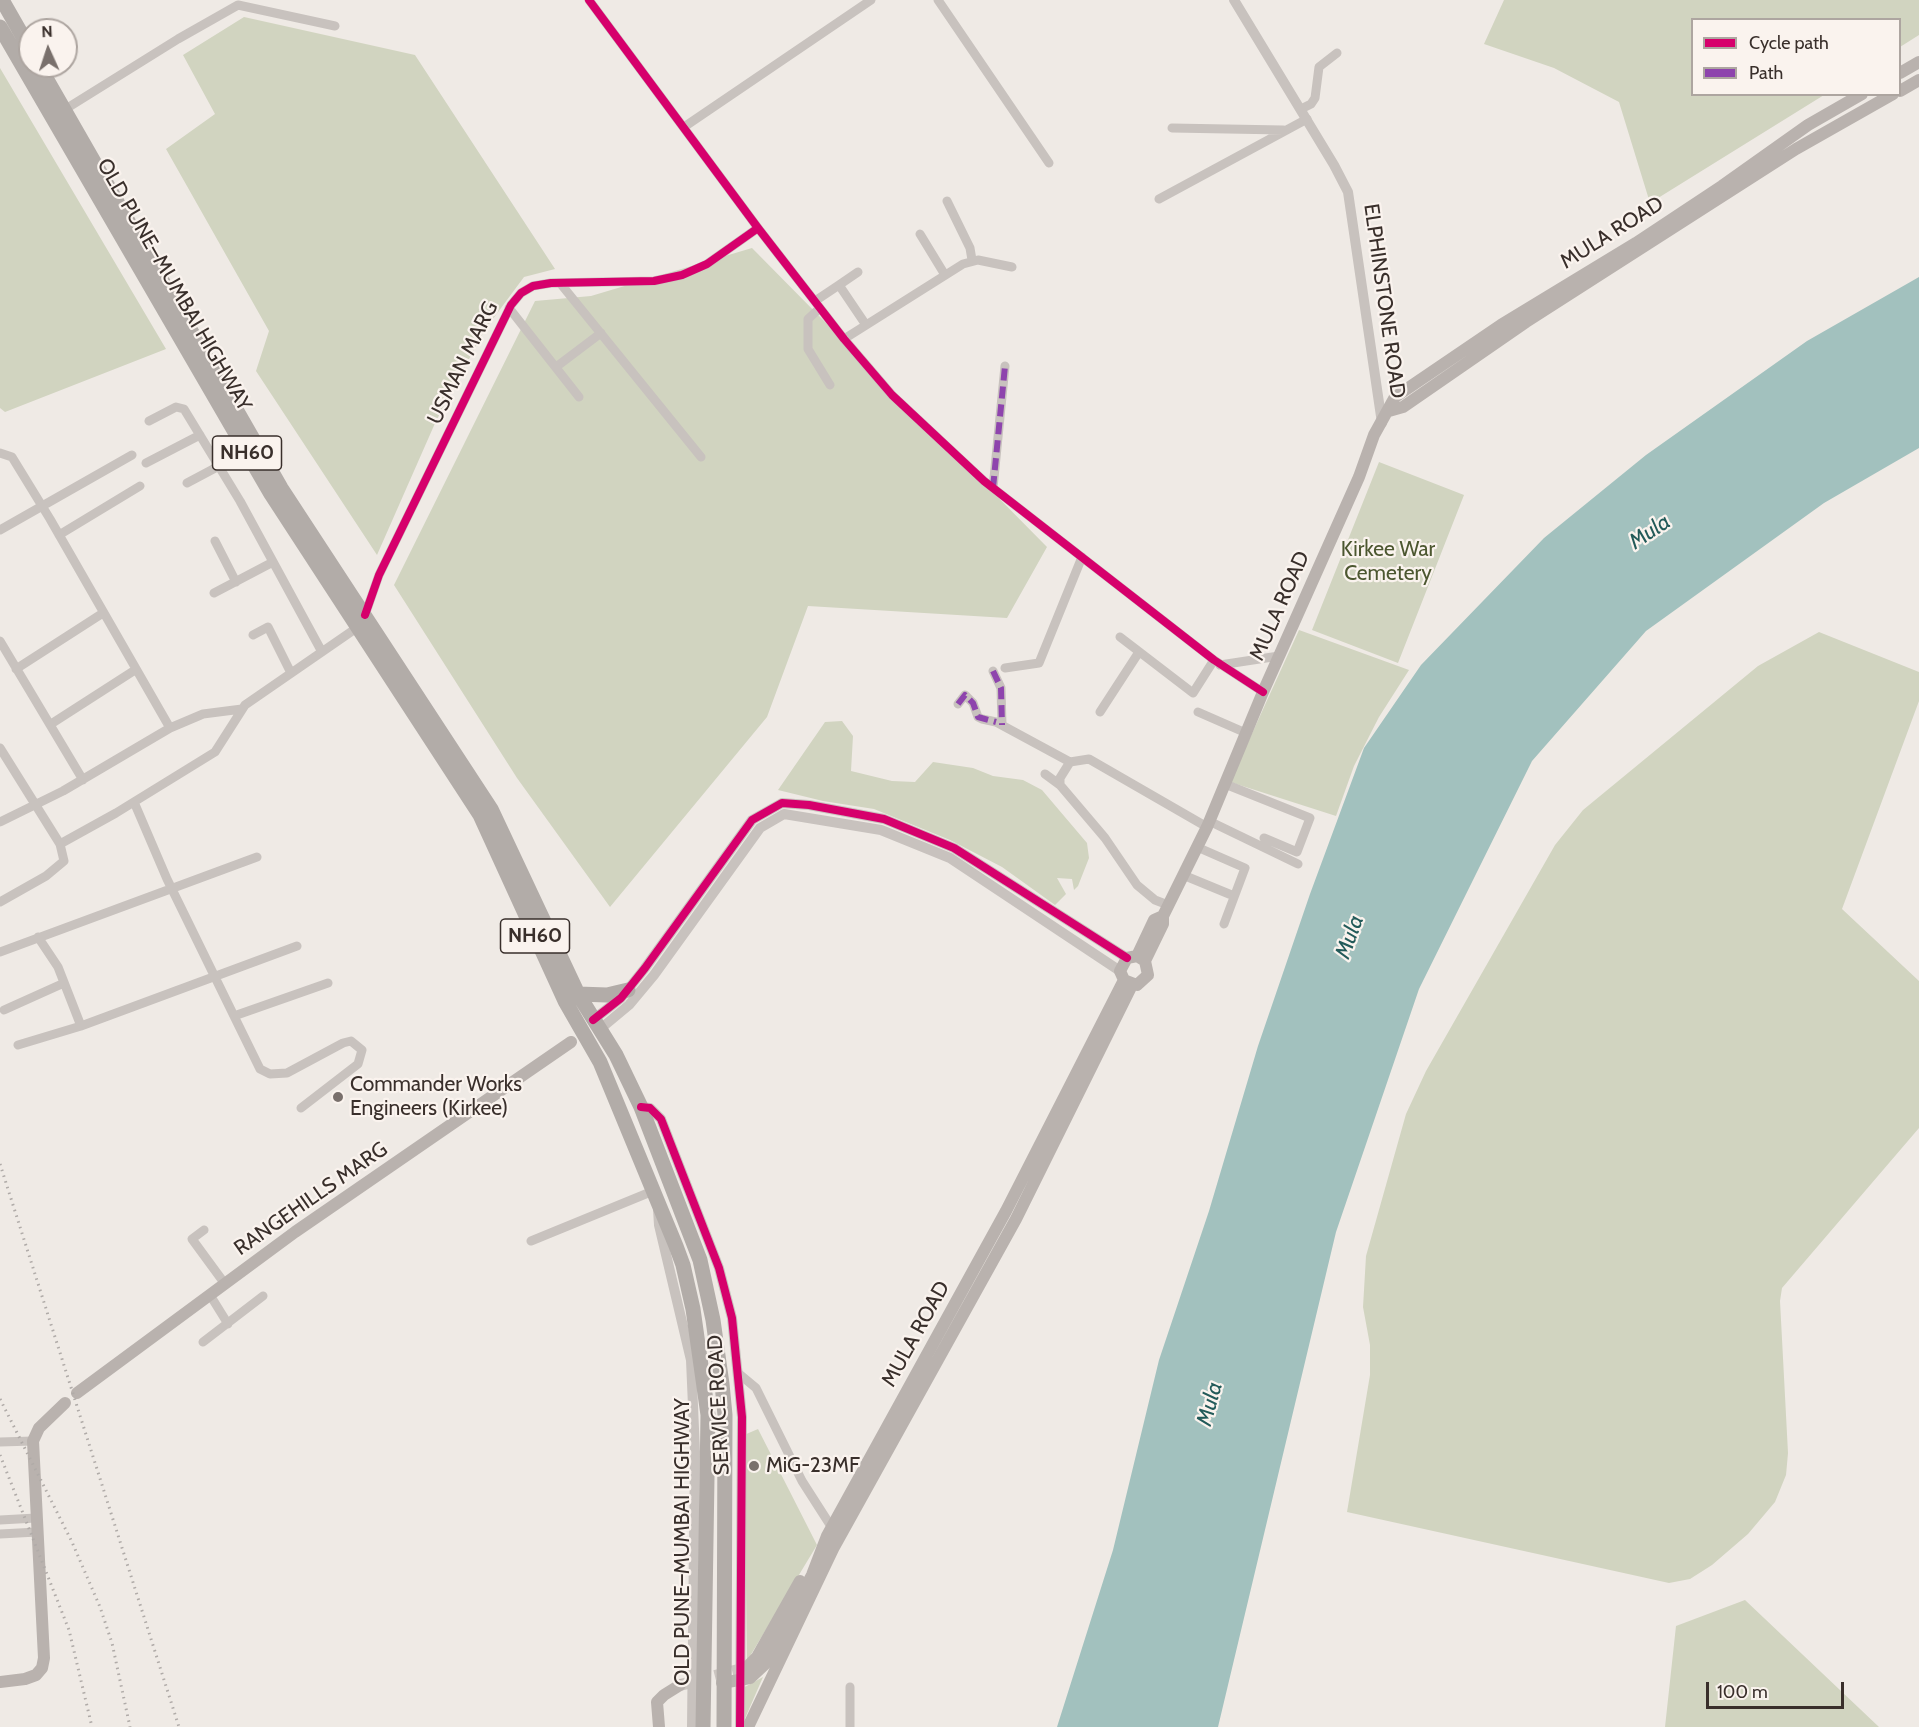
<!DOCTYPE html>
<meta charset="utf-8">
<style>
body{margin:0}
#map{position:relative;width:1919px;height:1727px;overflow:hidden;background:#efeae5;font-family:Cabin,sans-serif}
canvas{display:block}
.legend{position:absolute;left:1691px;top:18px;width:210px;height:78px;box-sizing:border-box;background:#faf3ee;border:2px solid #ada5a0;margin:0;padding:8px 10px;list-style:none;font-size:18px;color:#392f2b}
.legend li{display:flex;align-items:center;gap:12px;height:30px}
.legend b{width:30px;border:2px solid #ada5a0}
.north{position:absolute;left:18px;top:18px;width:60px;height:60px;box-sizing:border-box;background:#faf3ee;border:2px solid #ada5a0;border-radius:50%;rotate:357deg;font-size:16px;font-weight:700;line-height:24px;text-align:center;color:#392f2b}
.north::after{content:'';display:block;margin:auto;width:21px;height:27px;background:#79706c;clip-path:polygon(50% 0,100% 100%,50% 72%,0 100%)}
.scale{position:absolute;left:1706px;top:1682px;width:138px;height:27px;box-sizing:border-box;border:3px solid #392f2b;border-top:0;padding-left:8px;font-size:18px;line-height:21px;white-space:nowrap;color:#392f2b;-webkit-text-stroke:4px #faf3ee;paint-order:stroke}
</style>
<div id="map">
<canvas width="1919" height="1727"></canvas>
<ul class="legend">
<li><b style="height:8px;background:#d6006c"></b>Cycle path</li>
<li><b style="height:8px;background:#8e44ad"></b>Path</li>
</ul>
<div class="north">N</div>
<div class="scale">100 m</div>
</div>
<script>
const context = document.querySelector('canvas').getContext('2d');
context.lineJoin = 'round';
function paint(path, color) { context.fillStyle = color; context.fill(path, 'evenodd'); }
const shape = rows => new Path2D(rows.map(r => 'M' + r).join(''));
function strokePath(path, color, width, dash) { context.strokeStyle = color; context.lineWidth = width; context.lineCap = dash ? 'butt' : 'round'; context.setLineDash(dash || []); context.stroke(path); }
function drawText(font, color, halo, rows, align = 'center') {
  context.font = font + ' Cabin,sans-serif'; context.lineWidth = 4.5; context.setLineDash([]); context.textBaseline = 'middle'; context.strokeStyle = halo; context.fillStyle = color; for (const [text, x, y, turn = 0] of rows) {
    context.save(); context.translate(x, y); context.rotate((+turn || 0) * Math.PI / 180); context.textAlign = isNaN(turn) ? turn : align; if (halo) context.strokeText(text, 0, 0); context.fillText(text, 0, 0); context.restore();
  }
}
const green = shape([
 [1504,0,1919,0,1919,35,1900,47,1900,20,1692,20,1692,94,1824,95,1650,203,1619,102,1554,68,1484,44],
 [244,17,415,55,555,269,524,277,484,331,436,421,377,555,256,371,269,331,166,149,215,114,183,55],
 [0,68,166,349,5,412,0,408],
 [752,248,1047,547,1007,618,808,606,767,717,610,907,517,778,394,585,535,301,591,296],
 [1379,462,1464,495,1398,663,1312,630],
 [1299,630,1409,670,1379,717,1354,766,1336,816,1230,782],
 [1819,632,1919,672,1919,701,1842,909,1919,981,1919,1128,1782,1288,1780,1301,1788,1453,1786,1475,1775,1502,1748,1534,1712,1565,1690,1579,1669,1583,1347,1512,1370,1375,1370,1345,1363,1307,1366,1256,1406,1114,1426,1071,1555,845,1583,810,1758,666],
 [842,721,853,736,851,771,892,781,915,782,933,762,973,768,993,776,1023,780,1042,790,1087,843,1089,858,1078,886,1074,890,1072,879,1057,878,1066,894,1055,905,1002,867,950,840,874,809,823,801,778,790,825,722],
 [758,1429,817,1545,747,1661,744,1435],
 [1745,1600,1879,1727,1665,1727,1676,1626],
 [763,1677,743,1723,743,1688]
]);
const water = shape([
 [1919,277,1919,448,1824,503,1646,631,1532,761,1419,989,1336,1232,1218,1727,1057,1727,1113,1550,1159,1360,1209,1211,1258,1046,1310,894,1364,748,1421,665,1544,538,1646,455,1807,341]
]);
const secondaryTunnel = shape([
 [680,1685,746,1668]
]);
const minor = shape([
 [589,0,758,228,844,339,892,395,984,481,1214,660,1263,692],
 [938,0,1049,163],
 [1301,109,1311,104,1315,98,1319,67,1337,53],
 [64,110,178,39,238,5,335,26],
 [684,127,871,0],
 [1172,128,1283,130],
 [1159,199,1307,119],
 [947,201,970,248,972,260],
 [920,234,945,275],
 [858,272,839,285,866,325],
 [560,283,701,457],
 [815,301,839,285],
 [509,308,579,397],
 [820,308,808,319,808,349,830,385],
 [844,339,963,264,978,260,1012,267],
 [556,367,601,333],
 [149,421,176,407,184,409,240,501,322,652],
 [0,453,12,457,50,519,170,728],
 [146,463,200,435],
 [187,483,219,466],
 [993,488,1005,366],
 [0,530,132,455],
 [59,535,140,486],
 [215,541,236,582],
 [214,593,273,562],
 [365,615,379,575,511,305,521,293,533,286,551,283,654,281,682,275,707,264,758,228],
 [253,635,268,627,291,673],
 [1120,637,1193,693,1214,660],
 [0,641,83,780],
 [1220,665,1279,656],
 [1005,668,1039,663,1082,557],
 [16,669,103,613],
 [993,671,1001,688,1002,725],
 [958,704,965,695,973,703,978,717,982,719,996,722,1070,762,1089,759,1207,827],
 [1100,712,1139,652],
 [1198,712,1246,733],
 [51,724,135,670],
 [0,748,60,844,64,861,46,876,0,902],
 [1070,762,1060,778,1060,785,1105,838,1137,885,1155,900,1168,905],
 [1045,774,1060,785],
 [1225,784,1310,818,1297,852,1264,838],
 [134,802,167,879,234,1016,328,983],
 [1209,821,1298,864],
 [0,822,63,791,170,728,203,714,242,709],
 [60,844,116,813,215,752,245,705,358,627],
 [1197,847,1245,868,1224,924],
 [1183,875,1234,896],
 [38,937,58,967,81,1026],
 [0,952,257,857],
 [4,1010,64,983],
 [234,1016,260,1069,270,1074,287,1073,343,1043,351,1041,362,1050,358,1064,301,1108],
 [18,1045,81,1026,297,946],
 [204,1230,192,1239,225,1284],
 [531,1241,653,1191],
 [210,1295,228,1324],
 [203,1342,263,1296],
 [738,1373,756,1388,802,1481,834,1531],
 [0,1442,33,1441],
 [0,1520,36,1518],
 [0,1534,37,1532],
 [850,1727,850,1687]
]);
const tertiary = shape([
 [1234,0,1334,165,1348,192,1382,423],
 [593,1020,621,998,645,968,752,820,782,803,809,805,884,819,954,848,1127,958],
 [599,1030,629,1005,654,975,760,828,784,814,881,830,950,858,1120,971],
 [641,1107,650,1108,661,1119,719,1268,732,1318,742,1417,740,1727],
 [658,1209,659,1225,691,1360,695,1452,692,1727]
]);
const secondary = shape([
 [1900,73,1919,62],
 [1900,91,1919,80],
 [1389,411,1403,407,1526,322,1796,149,1893,94],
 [1137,956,1154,920,1163,916],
 [1145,961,1137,956,1127,958,1120,971,1124,980,1137,985,1148,975,1145,961,1163,924,1163,916,1207,827,1263,692,1359,477,1374,435,1395,397,1501,325,1636,243,1722,186,1808,125,1862,94],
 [77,1393,295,1232,571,1042],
 [746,1668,757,1657,800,1581],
 [0,1682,25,1679,36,1675,42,1668,44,1658,33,1441,39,1428,65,1403],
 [722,1683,750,1678,765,1664,812,1575,827,1536,1006,1211,1124,980],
 [659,1727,657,1702,664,1695,680,1685],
 [748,1727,834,1547,1016,1219,1132,985]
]);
const trunk = shape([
 [2,0,30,49],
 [0,27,271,494,480,815,565,1001,600,1062,676,1246,683,1265,693,1309,708,1415,703,1727],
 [39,66,281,488,491,809,578,994,616,1055,641,1107,700,1260,713,1320,722,1384,725,1415,724,1727],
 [578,994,607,995,628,990]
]);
const rail = shape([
 [0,1164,179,1727],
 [0,1399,72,1542,100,1607,112,1643,130,1727],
 [0,1455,69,1630,92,1727]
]);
const quiet = shape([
 [993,488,1005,366],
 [993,671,1001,688,1002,725],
 [958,704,965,695,973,703,978,717,996,722]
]);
const cycleway = shape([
 [589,0,758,228,844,339,892,395,984,481,1214,660,1263,692],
 [365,615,379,575,511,305,521,293,533,286,551,283,654,281,682,275,707,264,758,228],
 [593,1020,621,998,645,968,752,820,782,803,809,805,884,819,954,848,1127,958],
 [641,1107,650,1108,661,1119,719,1268,732,1318,742,1417,740,1727]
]);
const markers = [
 [338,1097,6,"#79706c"],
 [754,1466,6,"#79706c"]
];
const shields = [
 [247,453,69],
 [535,936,69]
];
const shieldNames = [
 ["NH60",247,453],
 ["NH60",535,936]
];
const streetNames = [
 ["MULA ROAD",1612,233,-32],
 ["OLD PUNE–MUMBAI HIGHWAY",174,285,60],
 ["ELPHINSTONE ROAD",1384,301,82],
 ["USMAN MARG",463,363,-64],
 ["MULA ROAD",1280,606,-66],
 ["RANGEHILLS MARG",311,1199,-35],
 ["MULA ROAD",916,1334,-61],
 ["SERVICE ROAD",719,1405,-93],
 ["OLD PUNE–MUMBAI HIGHWAY",683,1542,-90]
];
const parkNames = [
 ["Kirkee War",1388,550],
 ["Cemetery",1388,574]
];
const poiNames = [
 ["Commander Works",350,1085],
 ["Engineers (Kirkee)",350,1109],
 ["MiG-23MF",766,1466]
];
const waterNames = [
 ["Mula",1650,532,-34],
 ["Mula",1350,937,-70],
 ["Mula",1210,1404,-75]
];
paint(green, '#d1d4c0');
paint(water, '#a2c1be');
strokePath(secondaryTunnel, '#cbc5c0', 12, [12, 6]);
strokePath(minor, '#c8c2be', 9);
strokePath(tertiary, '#c8c2be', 10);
strokePath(secondary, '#b9b2ae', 12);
strokePath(trunk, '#b2aca8', 15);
strokePath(rail, '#b0aba8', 3, [1.5, 4.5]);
strokePath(quiet, '#8e44ad', 6, [12, 6]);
strokePath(cycleway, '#d6006c', 8);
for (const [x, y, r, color] of markers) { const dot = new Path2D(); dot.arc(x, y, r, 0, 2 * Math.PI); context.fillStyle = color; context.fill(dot); strokePath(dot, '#faf3ee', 2); }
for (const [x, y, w] of shields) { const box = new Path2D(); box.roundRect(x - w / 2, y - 17, w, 34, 4.5); context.fillStyle = '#faf3ee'; context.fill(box); strokePath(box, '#392f2b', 1.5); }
drawText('bold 20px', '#392f2b', null, shieldNames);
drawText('21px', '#392f2b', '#faf3ee', streetNames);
drawText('21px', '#4c5730', '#faf3ee', parkNames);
drawText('21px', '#392f2b', '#faf3ee', poiNames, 'left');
drawText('italic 22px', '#225a59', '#faf3ee', waterNames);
</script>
